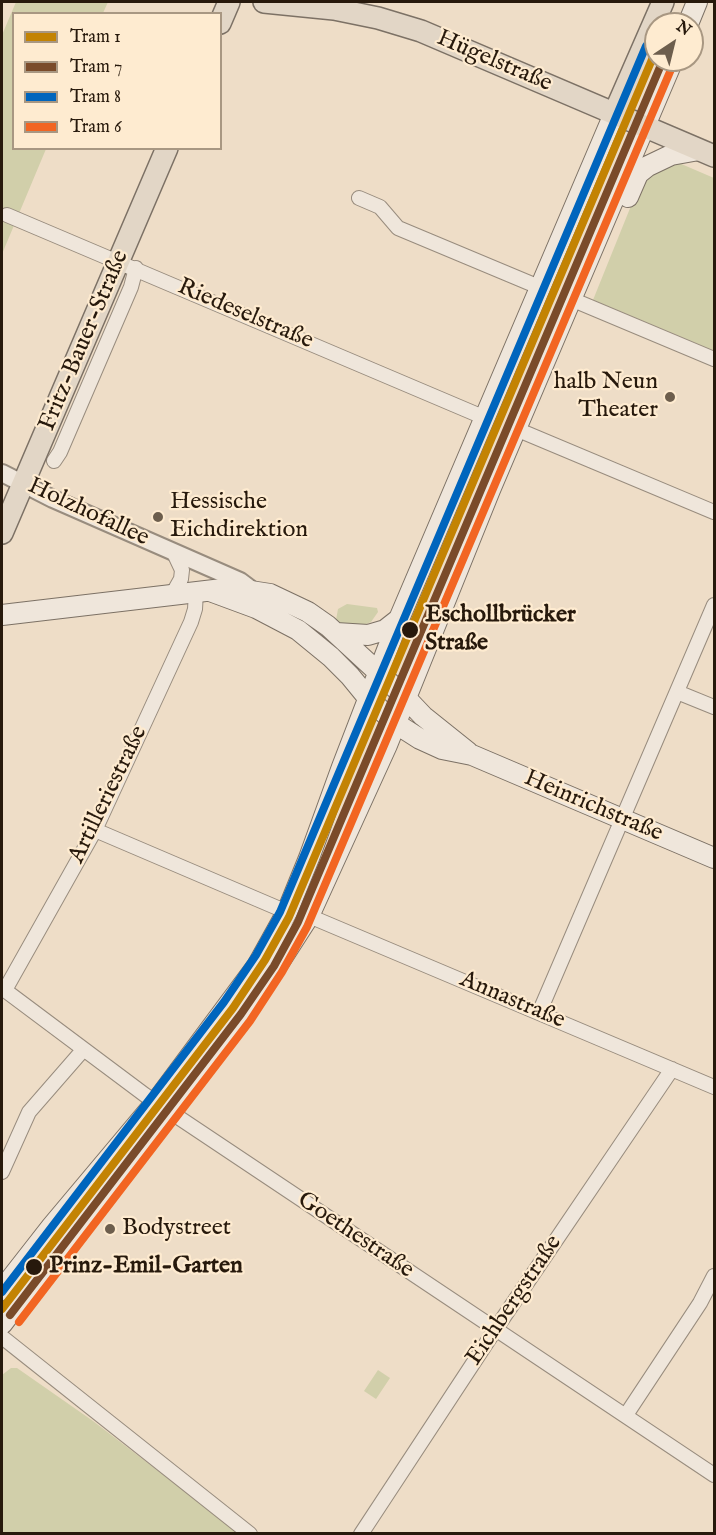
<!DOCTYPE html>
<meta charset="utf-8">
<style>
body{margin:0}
#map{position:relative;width:716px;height:1535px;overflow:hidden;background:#eeddc7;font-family:"IM FELL English",serif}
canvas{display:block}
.frame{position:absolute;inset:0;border:3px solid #27190c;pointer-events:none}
.legend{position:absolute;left:12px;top:12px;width:210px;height:138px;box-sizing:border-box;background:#feebd0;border:2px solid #a89782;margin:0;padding:8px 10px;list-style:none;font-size:18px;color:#27190c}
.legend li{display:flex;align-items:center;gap:12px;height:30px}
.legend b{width:30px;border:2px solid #a89782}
.north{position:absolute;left:644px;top:12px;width:60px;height:60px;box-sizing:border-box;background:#feebd0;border:2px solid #a89782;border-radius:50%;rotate:35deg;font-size:16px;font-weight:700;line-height:24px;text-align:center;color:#27190c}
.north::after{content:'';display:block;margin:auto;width:21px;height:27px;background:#6d5e4d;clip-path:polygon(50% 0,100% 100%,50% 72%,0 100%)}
</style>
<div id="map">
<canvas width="716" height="1535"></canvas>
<div class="frame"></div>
<ul class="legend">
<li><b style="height:8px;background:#c38303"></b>Tram 1</li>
<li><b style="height:8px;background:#7a4b2a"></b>Tram 7</li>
<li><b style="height:8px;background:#0065bd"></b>Tram 8</li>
<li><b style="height:8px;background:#f26522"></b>Tram 6</li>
</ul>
<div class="north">N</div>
</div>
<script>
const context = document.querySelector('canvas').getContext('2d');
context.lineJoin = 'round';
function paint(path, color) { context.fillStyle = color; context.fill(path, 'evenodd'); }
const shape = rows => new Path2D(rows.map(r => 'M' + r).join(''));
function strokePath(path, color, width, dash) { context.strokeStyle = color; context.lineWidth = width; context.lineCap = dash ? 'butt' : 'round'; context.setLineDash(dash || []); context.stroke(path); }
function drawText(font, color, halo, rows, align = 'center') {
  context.font = font + ' "IM FELL English",serif'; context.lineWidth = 4.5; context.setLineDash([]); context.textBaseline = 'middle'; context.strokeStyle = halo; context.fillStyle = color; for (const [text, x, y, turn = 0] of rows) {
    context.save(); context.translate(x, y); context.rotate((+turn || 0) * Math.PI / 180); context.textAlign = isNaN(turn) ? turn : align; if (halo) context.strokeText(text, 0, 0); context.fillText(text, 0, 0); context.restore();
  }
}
const green = shape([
 [16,2,108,2,103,13,14,14,14,148,46,149,2,254,2,35],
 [607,150,610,152,433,569,429,568],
 [679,163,714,178,714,351,593,300,639,186,656,169],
 [347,604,377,608,378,612,371,622,359,627,340,626,336,620,338,609],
 [11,1368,17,1368,93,1421,239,1533,2,1534,2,1375],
 [378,1370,390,1378,376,1399,364,1391]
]);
const minor = shape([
 [359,198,380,207,398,228,539,287],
 [7,215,483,417],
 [571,299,714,359],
 [516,429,714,512],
 [54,461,60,452,131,287,136,268],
 [172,595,181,579,182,570,174,553],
 [677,692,714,707],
 [95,830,287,912],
 [309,916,714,1087],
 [2,988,145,1095,714,1475],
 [5,990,95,830,191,622,195,609,196,592],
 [539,1013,714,605],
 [2,1172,29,1112,83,1050],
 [2,1337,250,1534],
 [626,1415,700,1303,714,1276],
 [361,1534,495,1330,672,1069]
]);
const tertiary = shape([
 [2,473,53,499,240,581,252,590]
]);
const secondary = shape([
 [688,24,697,2],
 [628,197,638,174,648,166,671,155,699,150],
 [210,591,256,608,298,630,331,657,350,676,368,698,395,723,420,739,442,749,472,755,714,858],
 [2,615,231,588,270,594,308,612,328,626,405,697,423,716,468,752],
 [336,633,368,635,385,630,399,619],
 [2,1290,52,1226,156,1102,257,966,287,912,309,858,342,767,399,619,614,114],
 [2,1324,250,1000,280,961,309,916,387,745,490,490,673,60]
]);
const primary = shape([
 [264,2,334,9,378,18,421,31,714,156],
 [220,23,229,2],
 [614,114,663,2],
 [2,533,167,148]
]);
const tram1 = shape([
 [2,1309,233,1008,265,960,289,917,656,50]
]);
const tram2 = shape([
 [10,1315,241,1014,274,966,298,922,663,60]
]);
const tram3 = shape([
 [2,1292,224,1002,256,955,280,912,646,46]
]);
const tram4 = shape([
 [19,1322,250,1021,282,972,307,927,675,60]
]);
const markers = [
 [670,397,6,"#6d5e4d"],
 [158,517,6,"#6d5e4d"],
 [410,630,9,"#27190c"],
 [110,1229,6,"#6d5e4d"],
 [34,1267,9,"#27190c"]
];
const streetNames = [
 ["Hügelstraße",494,62,23],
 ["Riedeselstraße",245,315,23],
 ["Fritz-Bauer-Straße",85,341,-67],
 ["Holzhofallee",88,513,25],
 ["Artilleriestraße",109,795,-64],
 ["Heinrichstraße",593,807,23],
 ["Annastraße",512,1001,23],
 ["Goethestraße",355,1236,34],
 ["Eichbergstraße",515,1301,-56]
];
const poiNames = [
 ["halb Neun",658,383,"right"],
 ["Theater",658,411,"right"],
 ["Hessische",170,503],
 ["Eichdirektion",170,531],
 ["Bodystreet",122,1229]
];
const stopNames = [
 ["Eschollbrücker",425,616],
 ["Straße",425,644],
 ["Prinz-Emil-Garten",49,1267]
];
paint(green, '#d1cfaa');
strokePath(minor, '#988c7e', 16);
strokePath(tertiary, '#988c7e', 20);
strokePath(secondary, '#7c7165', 22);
strokePath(primary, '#7c7165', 24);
strokePath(minor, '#efe6db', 14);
strokePath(tertiary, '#efe6db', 16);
strokePath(secondary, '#efe6db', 20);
strokePath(primary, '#e2d6c6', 21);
strokePath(tram1, '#c38303', 8);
strokePath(tram2, '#7a4b2a', 8);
strokePath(tram3, '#0065bd', 8);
strokePath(tram4, '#f26522', 8);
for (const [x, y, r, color] of markers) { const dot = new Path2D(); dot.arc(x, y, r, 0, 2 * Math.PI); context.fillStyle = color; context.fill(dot); strokePath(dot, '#feebd0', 2); }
drawText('24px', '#27190c', '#feebd0', streetNames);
drawText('24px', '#27190c', '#feebd0', poiNames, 'left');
drawText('bold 24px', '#27190c', '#feebd0', stopNames, 'left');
</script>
